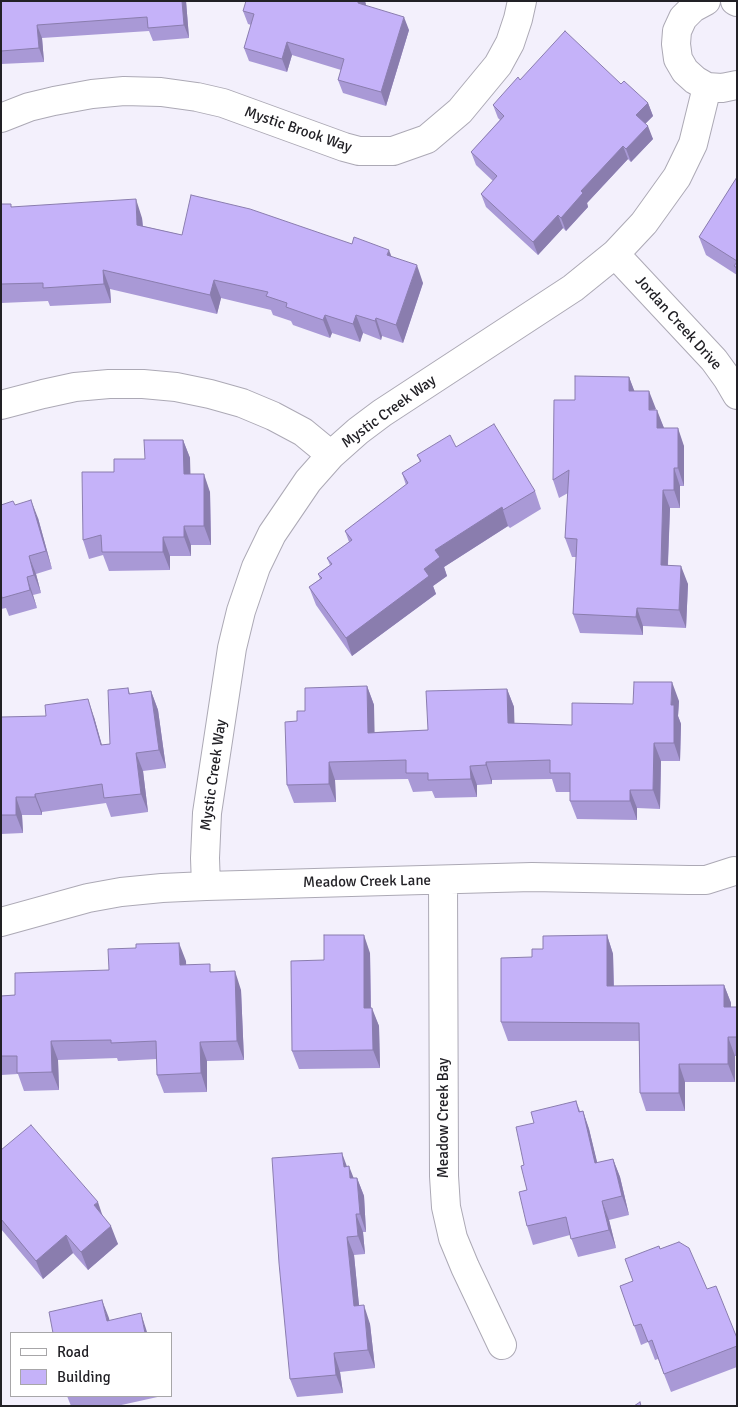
<!DOCTYPE html>
<style>
body{margin:0}
#map{position:relative;width:738px;height:1407px;overflow:hidden;background:#f3f0fc;font-family:Signika,sans-serif}
canvas{display:block}
.frame{position:absolute;inset:0;border:2px solid #222126;pointer-events:none}
.legend{position:absolute;left:10px;top:1332px;width:162px;height:65px;box-sizing:border-box;background:#fff;border:1px solid #a7a6a8;margin:0;padding:6px 9px;list-style:none;font-size:15px;color:#222126}
.legend li{display:flex;align-items:center;gap:10px;height:25px}
.legend b{width:25px;border:1px solid #a7a6a8}
</style>
<div id="map">
<canvas width="738" height="1407"></canvas>
<div class="frame"></div>
<ul class="legend">
<li><b style="height:6px;background:#fff"></b>Road</li>
<li><b style="height:14px;background:#c5b2f9"></b>Building</li>
</ul>
</div>
<script>
const context = document.querySelector('canvas').getContext('2d');
context.lineJoin = 'round';
const shape = rows => new Path2D(rows.map(r => 'M' + r).join(''));
function strokePath(path, color, width, dash) { context.strokeStyle = color; context.lineWidth = width; context.lineCap = dash ? 'butt' : 'round'; context.setLineDash(dash || []); context.stroke(path); }
function paint(path, color) { context.fillStyle = color; context.fill(path, 'evenodd'); }
function drawText(font, color, halo, rows, align = 'center') {
  context.font = font + ' Signika,sans-serif'; context.lineWidth = 4; context.setLineDash([]); context.textBaseline = 'middle'; context.strokeStyle = halo; context.fillStyle = color; for (const [text, x, y, turn = 0] of rows) {
    context.save(); context.translate(x, y); context.rotate((+turn || 0) * Math.PI / 180); context.textAlign = isNaN(turn) ? turn : align; if (halo) context.strokeText(text, 0, 0); context.fillText(text, 0, 0); context.restore();
  }
}
const street = shape([
 [706,1,693,8,683,18,677,31,676,44,678,59,685,71,695,80,707,87,722,88,737,85],
 [735,1,737,2],
 [1,118,29,107,54,101,92,94,124,91,161,92,197,97,223,103,344,147,359,151,393,151,427,139,460,111,498,65,510,43,518,19,522,1],
 [615,254,714,360,727,378,737,395],
 [1,405,43,394,75,387,109,384,143,384,176,387,210,394,242,403,273,416,303,432,331,455],
 [443,880,444,1176,446,1207,453,1238,465,1267,502,1345],
 [206,886,205,858,207,813,232,648,241,611,256,567,272,534,308,481,331,455,358,431,382,413,573,288,615,254,644,223,677,177,693,144,707,87],
 [1,922,88,898,121,892,162,888,206,886,532,877,689,880,706,880,734,871]
]);
const wall = shape([
 [1,1,186,1,189,38,153,41,149,31,42,38,44,62,1,64],
 [366,4,365,5,409,30,386,106,343,93,338,80,341,70,292,55,287,72,249,61,244,48,251,25,248,24,243,11],
 [520,80,621,84,648,103,653,116,645,124,653,139,631,162,628,159,587,203,588,207,566,231,563,228,538,255,486,207,481,194,493,181,476,165,471,152,500,120,498,118,493,105],
 [737,177,737,275,706,255,699,237],
 [1,204,12,207,142,218,143,226,182,235,352,244,391,256,423,283,403,343,382,336,381,340,363,333,360,342,332,333,330,338,293,325,291,321,273,315,271,310,221,298,217,314,110,289,111,303,50,306,48,301,1,303],
 [629,377,634,391,656,410,664,428,684,446,684,486,680,486,680,508,670,508,668,565,688,584,686,628,643,626,643,635,580,633,573,614,576,557,572,557,565,538,568,493,559,498,553,480,575,400],
 [183,440,190,458,190,474,210,492,211,545,191,545,191,556,170,556,170,570,109,571,103,555,89,559,83,540,114,472,145,459],
 [456,447,535,491,541,509,510,528,508,526,444,567,447,576,433,586,436,594,352,656,316,605,309,587,320,579,318,574,330,565,327,558,349,542,345,531,406,485,402,473,420,462,417,455],
 [1,505,15,505,38,518,52,569,36,574,41,593,33,595,37,608,9,616,6,608,1,609],
 [367,686,374,705,374,732,428,730,507,689,514,707,514,723,572,725,633,704,679,701,678,716,681,724,680,761,661,761,660,809,637,808,637,820,577,819,570,801,570,792,556,792,552,779,492,780,492,784,477,785,477,797,435,798,432,791,413,792,408,779,335,780,336,802,294,803,287,785,297,721,305,711],
 [128,688,130,694,151,691,158,710,166,768,143,771,148,812,111,817,106,803,42,812,42,815,22,815,23,833,1,834,1,717,94,717,102,745,110,744],
 [607,935,613,954,614,986,724,985,731,1003,731,1007,737,1007,737,1056,735,1056,735,1082,685,1082,685,1111,646,1111,640,1093,639,1041,508,1041,501,1022,532,957,543,949],
 [370,953,371,1008,379,1026,380,1068,299,1069,292,1051,324,960],
 [186,961,186,965,213,972,241,990,244,1060,207,1061,207,1092,164,1093,157,1075,157,1059,118,1061,117,1058,58,1060,59,1090,24,1091,18,1074,1,1075,1,996,15,995,109,970],
 [576,1101,580,1111,583,1111,589,1129,597,1163,613,1159,620,1177,629,1215,609,1220,616,1248,578,1257,570,1235,533,1245,527,1226,527,1190,524,1165,534,1123],
 [1,1150,102,1215,118,1244,88,1270,73,1253,43,1279,1,1229],
 [354,1178,357,1178,364,1196,366,1232,363,1232,365,1254,354,1255,359,1306,370,1324,375,1368,340,1372,343,1393,297,1397,290,1379],
 [660,1249,707,1289,737,1338,737,1367,671,1392,658,1359,655,1360,648,1342,641,1345,620,1286,633,1281],
 [67,1396,162,1396,117,1406,71,1406]
]);
const shadedWall = shape([
 [182,1,186,1,189,38,184,25],
 [358,1,365,1,366,4,362,16,358,3],
 [404,17,409,30,386,106,381,92],
 [37,25,42,38,44,62,39,48],
 [287,42,292,55,287,72,282,59],
 [648,103,653,116,641,128,636,115],
 [648,126,653,139,631,162,626,149],
 [623,146,628,159,587,203,588,207,566,231,561,218,581,191],
 [136,199,142,218,144,243,137,225],
 [558,215,563,228,538,255,533,242],
 [389,250,396,268,387,255],
 [417,265,423,283,403,343,396,325],
 [103,270,110,289,111,303,104,284],
 [214,280,221,298,217,314,210,295],
 [325,315,332,333,330,338,323,320],
 [356,315,363,333,360,342,353,324],
 [376,318,382,336,381,340,375,321],
 [629,377,636,395,629,391],
 [649,391,656,409,649,410],
 [657,410,664,428,657,428],
 [678,428,684,446,684,486,678,468],
 [183,440,190,458,191,492,184,474],
 [674,468,680,486,680,508,674,490],
 [204,474,210,492,211,545,204,526],
 [663,490,670,508,667,583,661,565],
 [31,500,38,518,52,569,46,551],
 [502,507,508,526,444,567,447,576,433,586,436,594,352,656,346,638,424,569,435,550],
 [184,526,191,545,191,556,184,537],
 [163,537,170,556,170,570,163,552],
 [29,556,36,574,41,593,34,575],
 [681,566,688,584,686,628,679,610],
 [27,577,33,595,37,608,30,590],
 [637,608,643,626,643,635,636,617],
 [672,682,679,701,678,716,681,724,680,761,674,743,671,705],
 [367,686,374,705,375,751,368,733],
 [507,689,514,707,515,742,508,723],
 [151,691,158,710,166,768,159,750],
 [88,699,94,717,107,764,101,745],
 [654,743,661,761,660,809,653,790],
 [136,753,143,771,148,812,141,794],
 [329,762,335,780,336,802,329,784],
 [486,762,492,780,492,784,486,765],
 [470,766,477,785,477,797,471,779],
 [630,790,637,808,637,820,630,801],
 [35,794,42,812,42,815,35,797],
 [16,797,22,815,23,833,16,815],
 [364,935,370,953,371,1026,364,1008],
 [607,935,613,954,614,1004,607,986],
 [179,943,186,961,187,984,180,965],
 [235,971,241,990,244,1060,237,1041],
 [724,985,731,1003,731,1025,724,1007],
 [372,1008,379,1026,380,1068,373,1050],
 [728,1037,735,1056,735,1082,728,1064],
 [51,1041,58,1060,59,1090,52,1072],
 [200,1042,207,1061,207,1092,201,1073],
 [679,1064,685,1082,685,1111,679,1093],
 [583,1111,589,1129,602,1182,595,1163],
 [342,1153,349,1172,344,1167],
 [613,1159,620,1177,629,1215,622,1196],
 [349,1166,356,1184,350,1178],
 [357,1178,364,1196,366,1232,360,1214],
 [602,1201,609,1220,616,1248,609,1230],
 [98,1202,104,1220,94,1205],
 [356,1214,363,1232,365,1254,358,1236],
 [111,1226,118,1244,88,1270,81,1252],
 [66,1235,73,1253,43,1279,36,1261],
 [347,1237,354,1255,361,1325,354,1306],
 [102,1300,109,1318,112,1333,107,1321],
 [364,1305,370,1324,375,1368,368,1350],
 [141,1313,147,1332,148,1333,145,1333],
 [334,1353,340,1372,343,1393,336,1375]
]);
const building = shape([
 [1,1,182,1,184,25,148,28,147,17,37,25,39,48,1,51,1,1],
 [246,1,358,1,358,3,404,17,381,92,338,80,344,59,287,42,282,59,244,48,254,14,243,11,246,1],
 [565,31,621,84,624,81,648,103,636,115,648,126,626,149,623,146,581,191,583,193,561,218,558,215,533,242,481,194,497,176,471,152,504,116,493,105,518,77,520,80,565,31],
 [737,177,737,261,699,237,737,177],
 [191,195,250,209,352,244,354,237,389,250,387,255,417,265,396,325,376,318,375,321,356,315,353,324,325,315,323,320,286,307,287,303,266,296,268,292,214,280,210,295,103,270,104,284,43,288,43,283,1,284,1,204,11,204,11,207,136,199,137,225,182,235,191,195],
 [737,262,737,268,734,266,737,262],
 [575,376,629,377,629,391,649,391,649,410,657,410,657,428,678,428,678,468,674,468,674,490,663,490,661,565,681,566,679,610,637,608,636,617,573,614,577,539,565,538,569,470,553,480,554,400,575,400,575,376],
 [494,424,535,491,503,510,502,507,435,550,440,557,424,569,429,576,346,638,309,587,322,578,318,574,332,564,327,558,352,540,345,531,408,483,402,473,421,461,417,455,450,435,456,447,494,424],
 [144,440,183,440,184,474,204,474,204,526,184,526,184,537,163,537,163,552,102,552,101,535,83,540,82,472,114,472,114,459,145,459,144,440],
 [31,500,46,551,29,556,34,575,27,577,30,590,2,598,1,593,1,505,13,501,15,505,31,500],
 [634,682,672,682,671,705,674,705,674,743,654,743,653,790,630,790,630,801,570,801,570,773,550,773,550,760,486,762,486,765,470,766,471,779,428,780,428,773,406,773,406,760,329,762,329,784,287,785,285,722,297,721,297,711,305,711,305,688,367,686,368,733,428,730,426,691,507,689,508,723,572,725,572,703,633,704,634,682],
 [128,688,129,694,151,691,159,750,136,753,141,794,104,798,102,784,35,794,35,797,16,797,16,815,1,815,1,717,46,716,45,705,88,699,101,745,110,744,108,690,128,688],
 [324,935,364,935,364,1008,372,1008,373,1050,292,1051,291,961,324,960,324,935],
 [607,935,607,986,724,985,724,1007,737,1007,737,1037,728,1037,728,1064,679,1064,679,1093,640,1093,639,1023,501,1022,501,958,532,957,532,949,543,949,543,936,607,935],
 [179,943,180,965,210,964,210,972,235,971,237,1041,200,1042,201,1073,157,1075,156,1041,111,1043,111,1040,51,1041,52,1072,17,1073,17,1056,1,1056,1,996,15,995,15,973,109,970,108,949,136,948,136,944,179,943],
 [576,1101,579,1112,583,1111,595,1163,613,1159,622,1196,602,1201,609,1230,571,1239,566,1217,527,1226,519,1192,527,1190,521,1166,524,1165,516,1127,534,1123,531,1112,576,1101],
 [31,1125,98,1202,94,1205,111,1226,81,1252,66,1235,36,1261,1,1219,1,1150,31,1125],
 [342,1153,344,1167,349,1166,350,1178,357,1178,360,1214,356,1214,358,1236,347,1237,354,1306,364,1305,368,1350,334,1353,336,1375,290,1379,279,1263,272,1158,342,1153],
 [679,1242,689,1248,707,1289,716,1286,737,1338,737,1346,664,1374,652,1340,648,1342,641,1324,634,1326,620,1286,633,1281,625,1259,659,1246,660,1249,679,1242],
 [102,1300,107,1321,141,1313,145,1333,53,1333,49,1312,102,1300],
 [640,1402,641,1406,634,1406,640,1402]
]);
const streetNames = [
 ["Mystic Brook Way",298,130,19],
 ["Jordan Creek Drive",678,323,48],
 ["Mystic Creek Way",389,412,-36],
 ["Mystic Creek Way",214,775,-82],
 ["Meadow Creek Lane",367,882,-1],
 ["Meadow Creek Bay",444,1118,-90]
];
strokePath(street, '#aca9b5', 30);
strokePath(street, '#fff', 28);
paint(wall, '#a999d6');
paint(shadedWall, '#8a7dae');
paint(building, '#c5b2f9');
strokePath(building, '#8a7dae', 1);
drawText('15px', '#222126', '#fff', streetNames);
</script>
